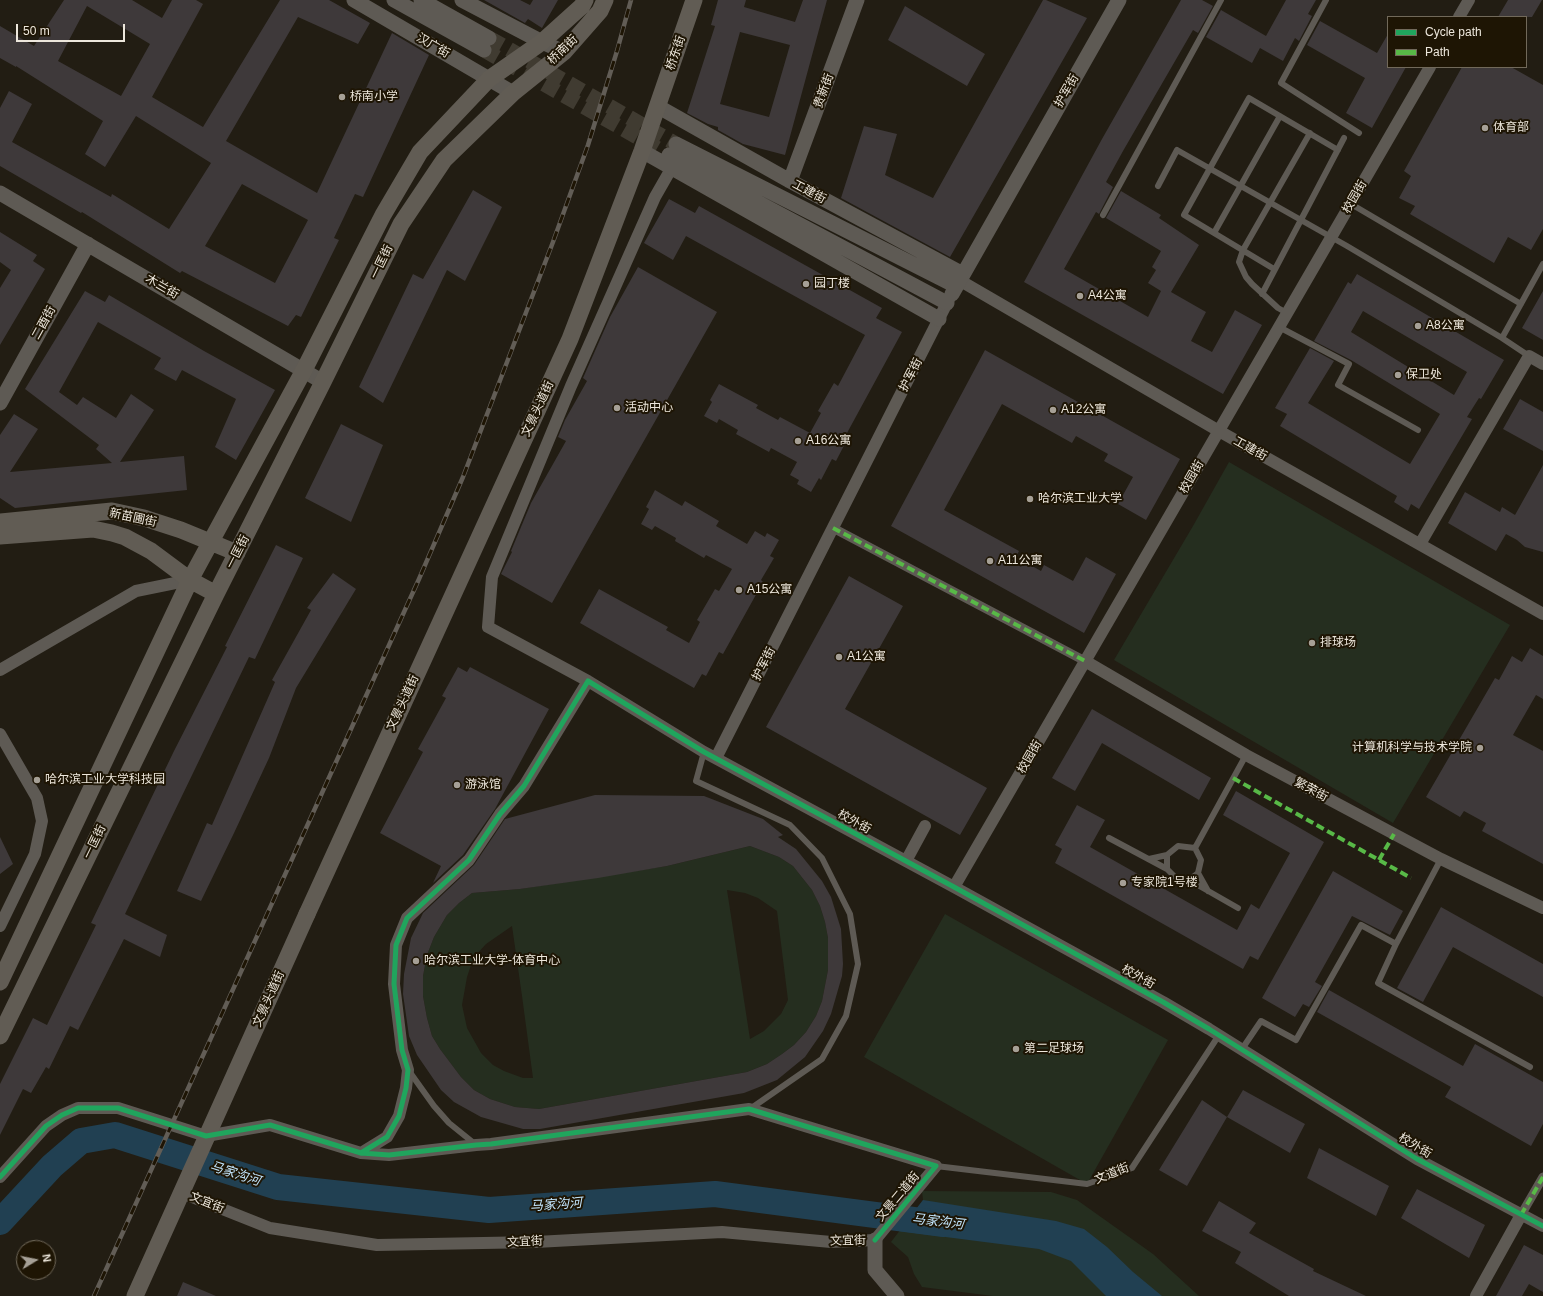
<!DOCTYPE html>
<meta charset="utf-8">
<style>
body{margin:0}
#map{position:relative;width:1543px;height:1296px;overflow:hidden;background:#221d13;font-family:Arial,sans-serif}
canvas{display:block}
.legend{position:absolute;left:1387px;top:16px;width:140px;height:52px;box-sizing:border-box;background:#1e1504;border:1px solid #71695a;margin:0;padding:5px 7px;list-style:none;font-size:12px;color:#ede7dc}
.legend li{display:flex;align-items:center;gap:8px;height:20px}
.legend b{width:20px;border:1px solid #71695a}
.north{position:absolute;left:16px;top:1240px;width:40px;height:40px;box-sizing:border-box;background:#1e1504;border:1px solid #71695a;border-radius:50%;rotate:80deg;font-size:11px;font-weight:700;line-height:16px;text-align:center;color:#ede7dc}
.north::after{content:'';display:block;margin:auto;width:14px;height:18px;background:#a6a096;clip-path:polygon(50% 0,100% 100%,50% 72%,0 100%)}
.scale{position:absolute;left:16px;top:24px;width:109px;height:18px;box-sizing:border-box;border:2px solid #ede7dc;border-top:0;padding-left:5px;font-size:12px;line-height:14px;white-space:nowrap;color:#ede7dc;-webkit-text-stroke:3px #1e1504;paint-order:stroke}
</style>
<div id="map">
<canvas width="1543" height="1296"></canvas>
<ul class="legend">
<li><b style="height:5px;background:#20a55d"></b>Cycle path</li>
<li><b style="height:5px;background:#58b947"></b>Path</li>
</ul>
<div class="north">N</div>
<div class="scale">50 m</div>
</div>
<script>
const context = document.querySelector('canvas').getContext('2d');
context.lineJoin = 'round';
function paint(path, color) { context.fillStyle = color; context.fill(path, 'evenodd'); }
const shape = rows => new Path2D(rows.map(r => 'M' + r).join(''));
function strokePath(path, color, width, dash) { context.strokeStyle = color; context.lineWidth = width; context.lineCap = dash ? 'butt' : 'round'; context.setLineDash(dash || []); context.stroke(path); }
function drawText(font, color, halo, rows, align = 'center') {
  context.font = font + ' Arial,"Noto Sans SC",sans-serif'; context.lineWidth = 4; context.setLineDash([]); context.textBaseline = 'middle'; context.strokeStyle = halo; context.fillStyle = color; for (const [text, x, y, turn = 0] of rows) {
    context.save(); context.translate(x, y); context.rotate((+turn || 0) * Math.PI / 180); context.textAlign = isNaN(turn) ? turn : align; if (halo) context.strokeText(text, 0, 0); context.fillText(text, 0, 0); context.restore();
  }
}
const green = shape([
 [1229,462,1510,625,1393,823,1114,660,1193,526],
 [750,846,779,857,793,866,812,890,820,906,825,922,828,938,828,970,822,1001,816,1016,806,1032,794,1045,782,1054,767,1064,747,1072,539,1109,515,1107,490,1099,474,1090,461,1077,440,1049,432,1036,427,1018,423,996,423,976,427,955,434,937,447,915,459,903,472,893,520,889,667,866],
 [727,890,745,893,758,898,777,911,788,1000,781,1014,764,1031,750,1039],
 [512,926,522,996,533,1078,523,1078,504,1071,493,1065,481,1053,467,1028,462,1005,467,977,471,965,476,955,486,944],
 [945,914,1168,1040,1087,1184,864,1057],
 [922,1191,1051,1192,1077,1200,1153,1254,1199,1296,993,1296,922,1287,914,1274,908,1257,891,1242,923,1200]
]);
const water = shape([
 [923,1200,1056,1221,1084,1229,1107,1247,1133,1272,1162,1296,1106,1296,1071,1261,1039,1249,899,1231]
]);
const river = shape([
 [0,1222,52,1166,81,1141,115,1135,278,1187,489,1210,715,1194,944,1224]
]);
const building = shape([
 [64,0,132,0,162,18,172,0,196,0,203,4,152,97,203,127,280,0,329,0,370,23,358,44,298,17,226,141,317,193,392,33,429,55,363,197,355,194,334,238,339,240,301,317,296,315,288,326,182,271,180,273,82,212,81,213,0,166,0,108,9,91,32,104,12,142,111,197,112,194,169,229,211,163,136,116,105,167,85,154,103,121,16,66,16,67,0,58,0,26,34,46],
 [87,6,150,44,121,96,58,61],
 [242,184,308,220,275,283,205,246],
 [484,0,520,0,530,5,533,0,558,0,542,28,528,19,525,23],
 [718,0,746,0,744,7,795,22,803,0,827,0,785,155,743,144,718,130,718,127,708,124,687,113,715,26,711,25],
 [740,32,790,45,769,117,720,104],
 [1043,0,1046,0,1087,18,950,257,841,198,864,126,897,134,885,175,933,198],
 [1181,0,1202,0,1213,6,1198,33,1193,30,1123,151,1106,182,1113,187,1099,214,1096,212,1064,269,1148,317,1161,291,1148,283,1156,270,1152,267,1161,251,1106,218,1121,191,1161,215,1159,218,1199,245,1171,292,1206,312,1191,341,1212,352,1235,310,1262,325,1223,394,1024,282,1102,139],
 [1286,0,1316,0,1308,14,1312,16,1299,41,1295,38,1283,61,1260,48,1252,63,1206,37,1221,10,1266,36],
 [1508,0,1542,0,1532,17,1498,17],
 [905,6,985,54,967,86,888,40],
 [1320,21,1377,53,1388,34,1388,67,1406,67,1372,128,1346,113,1365,78,1307,45],
 [1462,67,1511,67,1543,85,1543,229,1531,250,1508,237,1494,263,1410,214,1415,206,1399,198,1411,176,1404,171],
 [473,190,502,207,465,281,447,270,383,403,359,387,413,274,423,279],
 [669,199,695,213,699,206,882,308,876,318,902,332,847,433,850,434,836,461,832,459,821,480,819,478,811,492,797,484,799,480,790,475,797,462,771,448,769,452,736,434,738,430,719,419,717,423,704,416,712,402,710,400,719,384,758,405,756,408,778,420,780,417,810,433,821,413,818,411,834,383,838,386,865,335,686,236,673,260,644,243],
 [0,232,37,255,33,261,45,269,0,345,0,288,11,270,0,262],
 [638,267,717,312,552,603,501,574,512,552,511,551,531,503,566,441,558,437,565,420,587,381,583,378,610,317],
 [1357,274,1504,360,1481,399,1479,398,1467,417,1472,419,1419,509,1411,504,1408,511,1394,502,1397,496,1280,426,1287,414,1275,408,1310,348,1334,361,1308,403,1410,464,1440,414,1351,360,1314,341,1348,282,1351,284],
 [1363,311,1467,372,1454,395,1351,332],
 [85,291,105,302,109,295,204,351,275,390,236,460,215,447,236,399,182,370,176,381,154,369,161,358,98,322,59,392,77,405,83,397,116,418,131,394,154,410,120,462,184,456,187,490,15,508,0,498,0,435,14,414,38,429,10,472,112,463,96,449,99,445,25,389],
 [1543,291,1543,340,1522,328],
 [985,350,1180,459,1146,520,1118,504,1133,477,1104,461,1108,454,1076,436,1072,443,1002,404,944,510,1019,551,1016,557,1041,571,1044,565,1073,581,1086,557,1116,574,1084,633,891,526],
 [1520,399,1543,412,1543,451,1503,429],
 [341,424,383,445,351,522,305,498],
 [1543,465,1543,552,1525,547,1517,540,1506,534,1496,551,1448,523,1465,492,1500,512,1502,507,1515,515],
 [655,490,682,506,685,501,719,521,716,526,747,544,755,531,765,537,767,533,779,540,770,556,774,558,761,580,763,582,723,654,719,652,706,676,702,674,694,688,580,623,599,589,668,627,666,630,689,643,700,622,697,620,715,589,719,591,732,569,706,555,704,558,675,541,676,538,655,526,652,530,641,524,649,509,646,507],
 [276,545,303,558,255,659,249,657,125,914,167,935,160,957,124,939,78,1030,70,1026,49,1069,46,1067,31,1093,23,1089,0,1135,0,1084,33,1018,47,1025,96,925,91,923,174,751,227,647,225,646],
 [333,573,356,589,296,688,269,758,234,833,201,901,177,891,207,823,212,825,275,682,272,680,311,610,307,608],
 [849,576,903,606,845,709,987,788,960,835,766,727],
 [1530,648,1543,656,1543,699,1536,695,1513,735,1543,751,1543,864,1482,831,1486,823,1464,811,1460,817,1426,797,1495,678,1499,680,1512,656,1522,662],
 [458,667,467,672,470,667,549,709,495,809,463,855,433,883,441,866,380,833,423,752,418,749,446,698,442,696],
 [1092,709,1211,778,1199,800,1102,743,1075,791,1052,778],
 [1236,791,1324,842,1258,960,1250,956,1243,969,1055,863,1062,849,1055,845,1077,805,1105,820,1090,847,1237,930,1251,904,1259,909,1290,853,1223,815],
 [595,795,704,796,763,819,783,835,778,837,796,849,822,881,831,897,841,929,843,964,842,976,831,1014,823,1031,805,1057,777,1080,744,1093,540,1129,523,1129,481,1117,454,1102,441,1090,417,1055,409,1036,403,994,404,974,411,938,423,913,474,865,505,819],
 [750,846,779,857,793,866,812,890,820,906,825,922,828,938,828,970,822,1001,816,1016,806,1032,794,1045,782,1054,767,1064,747,1072,539,1109,515,1107,490,1099,474,1090,461,1077,440,1049,432,1036,427,1018,423,996,423,976,427,955,434,937,447,915,459,903,472,893,520,889,598,878,667,866],
 [0,837,13,864,0,874],
 [1333,871,1403,911,1390,935,1352,916,1315,982,1322,986,1309,1007,1303,1004,1295,1017,1262,998],
 [1441,907,1543,964,1543,997,1453,947,1423,1002,1397,988],
 [1329,990,1463,1066,1475,1044,1543,1082,1543,1124,1531,1146,1445,1097,1451,1087,1317,1012],
 [1243,1090,1305,1124,1290,1153,1227,1117],
 [1202,1100,1227,1117,1187,1186,1159,1170],
 [1319,1148,1389,1186,1376,1216,1307,1178],
 [1417,1189,1485,1225,1469,1258,1401,1218],
 [1219,1201,1256,1223,1249,1233,1314,1269,1313,1271,1366,1296,1289,1296,1235,1263,1241,1252,1202,1231],
 [1524,1245,1543,1255,1543,1292,1529,1284,1522,1296,1496,1296],
 [183,1282,216,1296,177,1296]
]);
const tertiaryTunnel = shape([
 [489,38,676,144],
 [484,50,669,155]
]);
const service = shape([
 [1326,0,1281,83,1359,133],
 [1158,186,1177,150,1347,246,1502,338],
 [1351,204,1521,304],
 [1103,215,1221,0],
 [1214,233,1280,116],
 [1274,269,1184,215,1249,98,1338,150],
 [1262,294,1344,138],
 [1287,313,1278,308,1252,284,1246,277,1239,262,1243,250,1310,133],
 [1279,327,1349,364,1338,385,1418,430],
 [1529,356,1502,338,1543,264],
 [704,752,696,781,790,825,822,858,850,914,858,964,846,1016,822,1059,750,1109],
 [1109,838,1167,869],
 [1195,848,1178,846,1167,855,1167,869,1177,879,1189,880,1198,873,1201,860,1195,848,1246,755],
 [1149,859,1167,855],
 [1441,859,1396,944,1378,983,1530,1067],
 [1198,873,1208,891],
 [1189,880,1238,908],
 [1242,1049,1261,1021,1296,1040,1361,925,1396,944],
 [409,1071,434,1106,449,1123,475,1144],
 [936,1166,1087,1184,1132,1168,1219,1035]
]);
const pedestrian = shape([
 [833,528,1085,661],
 [1521,1215,1543,1177]
]);
const minor = shape([
 [1459,17,1469,0],
 [959,280,1219,431,1543,614],
 [1420,544,1529,356,1543,364],
 [1085,661,1246,755,1441,859,1543,908],
 [0,670,136,591,190,580],
 [588,681,488,627,492,577,571,386,655,197,671,169],
 [0,734,37,798,42,821,35,854,0,926],
 [716,758,951,295],
 [906,861,925,826],
 [954,887,1430,67],
 [361,1153,387,1137,399,1116,406,1088,408,1070,402,1050,394,984,396,945,407,918,469,860,500,814,524,786,588,681,704,752,954,887,1163,1002,1209,1029,1417,1159,1543,1226],
 [0,1177,46,1126,62,1115,78,1108,118,1108,206,1136,270,1125,361,1153,389,1155,476,1145,491,1144,749,1109,936,1166,875,1240,831,1242,722,1232,536,1242,377,1245,270,1228,182,1193],
 [1476,1296,1521,1215]
]);
const tertiary = shape([
 [354,0,513,93],
 [394,0,484,50],
 [421,0,489,38],
 [462,0,542,42,564,52],
 [657,106,790,181,963,274],
 [676,144,956,286],
 [642,151,939,319],
 [669,155,947,303],
 [790,181,857,0],
 [0,193,323,382],
 [952,294,1119,0],
 [0,403,88,244],
 [875,1240,875,1270,897,1296]
]);
const secondary = shape([
 [0,522,112,511,144,518,181,530,237,553],
 [0,536,93,529,112,533,125,537,151,551,190,580,216,594],
 [307,914,570,339,642,151,694,0],
 [0,982,190,580,304,370,383,215,420,152,489,79,542,42,582,6,585,0],
 [0,1036,216,594,323,382,401,224,444,160,513,93,564,52,600,11,605,0]
]);
const rail = shape([
 [94,1296,419,579,463,477,553,242,588,145,617,51,631,0]
]);
const secondaryBridge = shape([
 [135,1296,307,914]
]);
const quiet = shape([
 [833,528,1085,661],
 [1233,778,1411,878],
 [1379,860,1394,834],
 [1521,1215,1543,1177]
]);
const cycleway = shape([
 [361,1153,387,1137,399,1116,406,1088,408,1070,402,1050,394,984,396,945,407,918,469,860,500,814,524,786,588,681,704,752,954,887,1163,1002,1209,1029,1417,1159,1543,1226],
 [0,1177,46,1126,62,1115,78,1108,118,1108,206,1136,270,1125,361,1153,389,1155,476,1145,491,1144,749,1109,936,1166,875,1240]
]);
const markers = [
 [342,97,4,"#a6a096"],
 [1485,128,4,"#a6a096"],
 [806,284,4,"#a6a096"],
 [1080,296,4,"#a6a096"],
 [1418,326,4,"#a6a096"],
 [1398,375,4,"#a6a096"],
 [617,408,4,"#a6a096"],
 [1053,410,4,"#a6a096"],
 [798,441,4,"#a6a096"],
 [1030,499,4,"#a6a096"],
 [990,561,4,"#a6a096"],
 [739,590,4,"#a6a096"],
 [1312,643,4,"#a6a096"],
 [839,657,4,"#a6a096"],
 [1480,748,4,"#a6a096"],
 [37,780,4,"#a6a096"],
 [457,785,4,"#a6a096"],
 [1123,883,4,"#a6a096"],
 [416,961,4,"#a6a096"],
 [1016,1049,4,"#a6a096"]
];
const streetNames = [
 ["汉广街",433,46,30],
 ["桥南街",563,50,-44],
 ["桥东街",676,53,-71],
 ["贵新街",824,91,-70],
 ["护军街",1067,91,-60],
 ["工建街",809,192,28],
 ["校园街",1355,197,-60],
 ["一匡街",382,262,-64],
 ["木兰街",162,287,30],
 ["二酉街",44,323,-61],
 ["护军街",911,375,-63],
 ["文景头道街",538,409,-65],
 ["工建街",1250,449,29],
 ["校园街",1192,477,-60],
 ["新苗圃街",133,518,12],
 ["一匡街",238,552,-63],
 ["护军街",764,664,-63],
 ["文景头道街",403,703,-65],
 ["校园街",1030,757,-60],
 ["繁荣街",1311,790,28],
 ["校外街",854,822,29],
 ["一匡街",95,842,-64],
 ["校外街",1138,977,29],
 ["文景头道街",269,999,-66],
 ["校外街",1415,1146,31],
 ["文道街",1112,1174,-22],
 ["文景二道街",898,1197,-50],
 ["文宜街",207,1203,22],
 ["文宜街",848,1241,-1],
 ["文宜街",525,1242,-2]
];
const poiNames = [
 ["桥南小学",350,97],
 ["体育部",1493,128],
 ["园丁楼",814,284],
 ["A4公寓",1088,296],
 ["A8公寓",1426,326],
 ["保卫处",1406,375],
 ["活动中心",625,408],
 ["A12公寓",1061,410],
 ["A16公寓",806,441],
 ["哈尔滨工业大学",1038,499],
 ["A11公寓",998,561],
 ["A15公寓",747,590],
 ["排球场",1320,643],
 ["A1公寓",847,657],
 ["计算机科学与技术学院",1472,748,"right"],
 ["哈尔滨工业大学科技园",45,780],
 ["游泳馆",465,785],
 ["专家院1号楼",1131,883],
 ["哈尔滨工业大学-体育中心",424,961],
 ["第二足球场",1024,1049]
];
const waterNames = [
 ["马家沟河",235,1174,18],
 ["马家沟河",556,1205,-4],
 ["马家沟河",938,1222,7]
];
paint(green, '#252e1f');
paint(water, '#214052');
strokePath(river, '#214052', 26);
paint(building, '#3e393a');
strokePath(tertiaryTunnel, '#403b31', 15, [15, 8]);
strokePath(service, '#5e5a54', 6);
strokePath(pedestrian, '#5e5a54', 9);
strokePath(minor, '#5e5a54', 12);
strokePath(tertiary, '#5e5a54', 15);
strokePath(secondary, '#615c54', 17);
strokePath(rail, '#625d56', 4.5);
strokePath(rail, '#1e1504', 3, [9]);
strokePath(secondaryBridge, '#615c54', 17);
strokePath(quiet, '#58b947', 4, [8, 4]);
strokePath(cycleway, '#20a55d', 5);
for (const [x, y, r, color] of markers) { const dot = new Path2D(); dot.arc(x, y, r, 0, 2 * Math.PI); context.fillStyle = color; context.fill(dot); strokePath(dot, '#1e1504', 1.5); }
drawText('12px', '#ede7dc', '#1e1504', streetNames);
drawText('12px', '#ede7dc', '#1e1504', poiNames, 'left');
drawText('italic 13px', '#c3e7ff', '#1e1504', waterNames);
</script>
